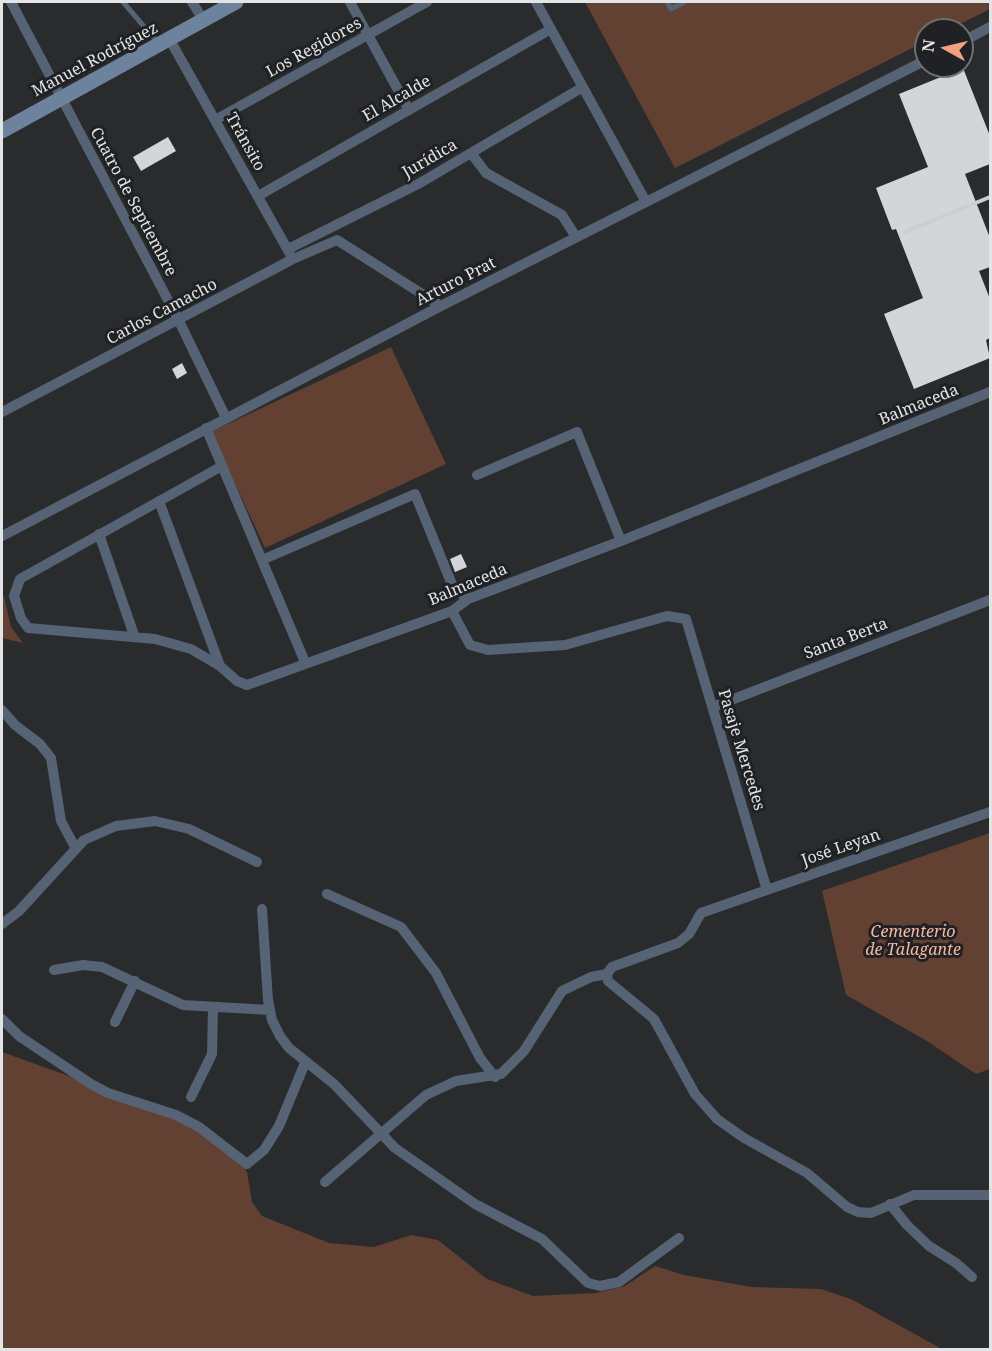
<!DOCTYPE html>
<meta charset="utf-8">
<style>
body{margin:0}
#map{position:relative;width:992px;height:1351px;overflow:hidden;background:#292b2d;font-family:"Noto Serif",serif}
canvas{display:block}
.frame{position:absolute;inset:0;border:3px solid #e2e4e5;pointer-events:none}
.north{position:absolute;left:914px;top:18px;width:60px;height:60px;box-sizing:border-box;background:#202124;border:2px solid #6e6f71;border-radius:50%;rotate:278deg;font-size:16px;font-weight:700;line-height:24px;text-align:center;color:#e2e4e5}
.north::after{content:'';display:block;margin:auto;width:21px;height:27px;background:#f2a17e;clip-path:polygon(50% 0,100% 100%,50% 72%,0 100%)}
</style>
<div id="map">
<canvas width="992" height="1351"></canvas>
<div class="frame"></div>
<div class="north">N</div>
</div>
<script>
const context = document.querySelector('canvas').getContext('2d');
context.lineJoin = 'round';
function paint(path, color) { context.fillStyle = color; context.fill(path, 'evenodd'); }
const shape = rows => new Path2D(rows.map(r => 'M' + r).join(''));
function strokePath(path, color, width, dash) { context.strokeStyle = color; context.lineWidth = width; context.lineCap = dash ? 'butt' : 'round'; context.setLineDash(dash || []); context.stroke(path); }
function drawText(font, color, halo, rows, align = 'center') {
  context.font = font + ' "Noto Serif",serif'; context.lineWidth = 6; context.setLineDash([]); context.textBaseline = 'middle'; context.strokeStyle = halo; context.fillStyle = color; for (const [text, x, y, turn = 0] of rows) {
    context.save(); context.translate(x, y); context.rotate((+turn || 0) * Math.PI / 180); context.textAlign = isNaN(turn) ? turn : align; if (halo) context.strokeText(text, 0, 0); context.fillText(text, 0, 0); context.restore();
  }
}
const green = shape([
 [585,2,990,2,990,9,948,30,926,30,926,41,675,168],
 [391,347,446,464,265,548,211,432],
 [4,596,11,627,23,643,2,638,2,597],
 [990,833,990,1069,976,1074,927,1041,846,995,822,891],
 [2,1052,183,1117,235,1152,247,1172,252,1202,262,1216,329,1243,374,1247,411,1235,438,1240,487,1279,533,1296,596,1293,625,1286,655,1266,684,1275,752,1287,821,1289,853,1300,942,1349,2,1349]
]);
const building = shape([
 [963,68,990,136,990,164,965,174,990,238,990,267,979,271,990,299,990,338,986,340,990,358,914,389,884,314,923,298,896,229,892,230,876,188,928,167,899,94],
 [168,137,176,151,141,171,133,157],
 [182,363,187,373,177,379,172,369],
 [461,554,467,567,455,572,450,559]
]);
const lane = shape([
 [123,2,159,44],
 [667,2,671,9,684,2]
]);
const street = shape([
 [11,2,179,321,226,418],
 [192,2,204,21],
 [350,2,409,110],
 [536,2,646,202],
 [170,40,290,254],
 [962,42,990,27],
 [215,120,427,2],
 [471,153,486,173,562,215,576,237],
 [258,196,551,29],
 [288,249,420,183,583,87],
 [2,412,293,259,337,240,441,306],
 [206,428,305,662],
 [222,466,20,579,14,596,21,618,28,628,155,639,191,649,220,666,237,681,247,685,452,611,468,599,621,541,990,392],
 [477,475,577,432,621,541],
 [159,501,220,666],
 [99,534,134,635],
 [2,536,441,306,926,60],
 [262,560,415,494,453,587,468,599],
 [452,611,470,645,488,650,565,645,667,616,686,619,767,890],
 [713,707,990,600],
 [2,710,15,725,40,744,51,758,61,821,76,849],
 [990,812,701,913,689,934,678,943,612,967,607,974,608,981,654,1019,695,1094,717,1119,744,1138,807,1173,847,1207,858,1212,871,1213,914,1195,990,1195],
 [327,894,401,927,436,973,480,1058,495,1077],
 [262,909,268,1000,272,1020,280,1036,289,1048,334,1084,395,1148,475,1204,542,1239,588,1283,600,1286,619,1282,679,1238],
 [2,924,19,911,84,840,116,826,155,821,189,829,257,862],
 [54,970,83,965,102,967,183,1005,270,1010],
 [2,1019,19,1036,91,1084,108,1093,176,1115,199,1127,247,1164,264,1150,279,1126,305,1063],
 [115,1022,135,981],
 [191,1097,212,1054,213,1007],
 [325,1182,426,1095,456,1081,501,1074,524,1051,562,991,591,977,607,974],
 [890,1204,907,1225,929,1246,956,1263,972,1277]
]);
const secondary = shape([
 [2,131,236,2]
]);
const rail = shape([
 [905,232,990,197]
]);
const streetNames = [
 ["Los Regidores",314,48,-29],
 ["Manuel Rodríguez",95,60,-28],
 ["El Alcalde",397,99,-30],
 ["Tránsito",245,142,61],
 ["Jurídica",430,159,-30],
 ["Cuatro de Septiembre",133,202,62],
 ["Arturo Prat",456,282,-27],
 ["Carlos Camacho",162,312,-28],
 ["Balmaceda",919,405,-22],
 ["Balmaceda",468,585,-23],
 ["Santa Berta",846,639,-21],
 ["Pasaje Mercedes",741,750,73],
 ["José Leyan",841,848,-19]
];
const parkNames = [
 ["Cementerio",913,932],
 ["de Talagante",913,950]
];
paint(green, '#624133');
paint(building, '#d3d5d8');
strokePath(lane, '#556374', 5);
strokePath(street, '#556374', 10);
strokePath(secondary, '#6c829d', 15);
strokePath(rail, '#cccecf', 4);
drawText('16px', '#e2e4e5', '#202124', streetNames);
drawText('italic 16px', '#f7b89e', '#202124', parkNames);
</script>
